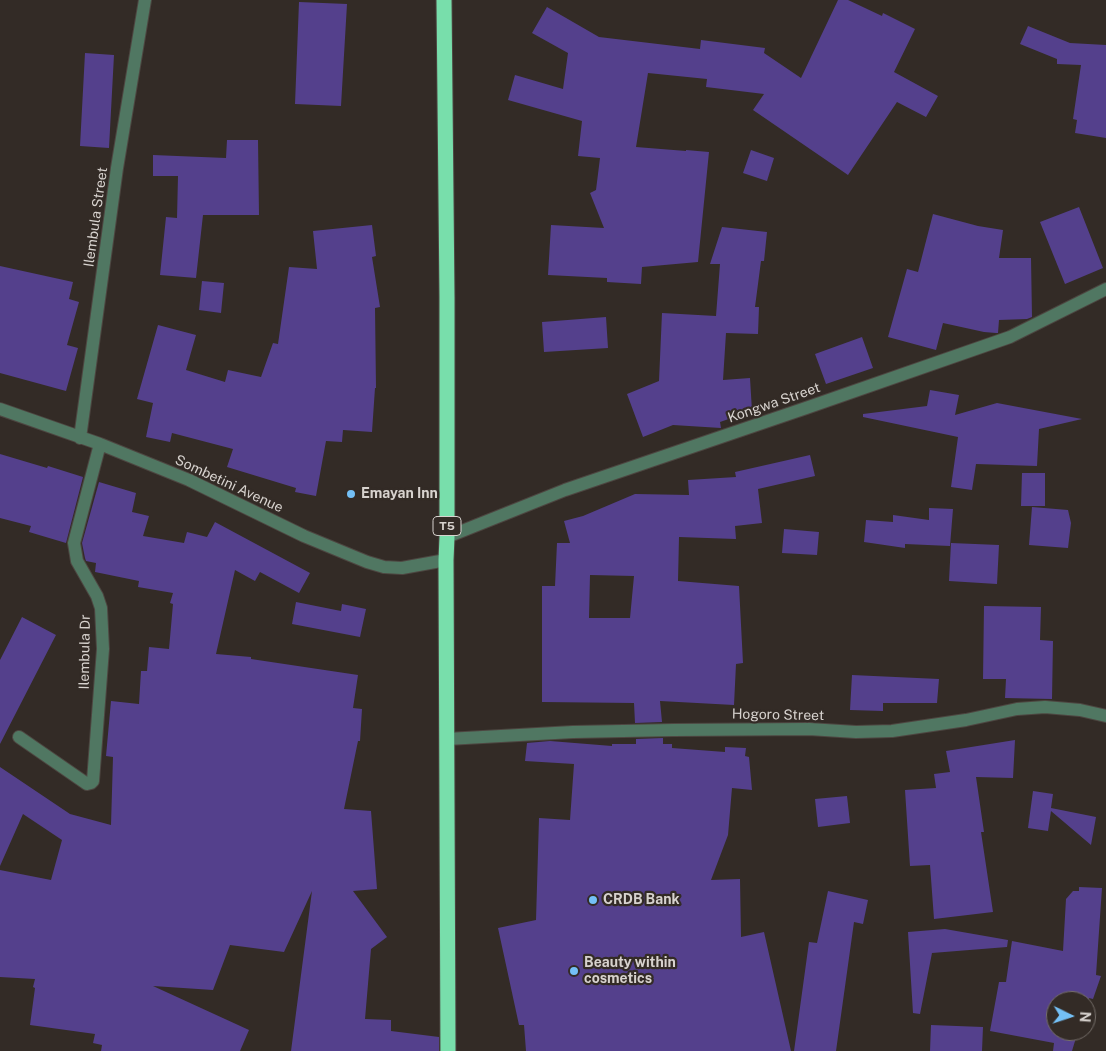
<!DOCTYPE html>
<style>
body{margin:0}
#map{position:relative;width:1106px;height:1051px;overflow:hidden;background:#332b26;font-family:"Public Sans",sans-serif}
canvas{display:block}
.north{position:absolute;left:1046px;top:991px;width:50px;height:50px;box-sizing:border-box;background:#332b26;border:1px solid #756e69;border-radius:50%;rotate:94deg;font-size:14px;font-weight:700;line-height:20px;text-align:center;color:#d7d2ce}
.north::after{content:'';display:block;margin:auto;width:18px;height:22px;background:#74c0f6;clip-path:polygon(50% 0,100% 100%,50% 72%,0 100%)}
</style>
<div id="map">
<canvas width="1106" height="1051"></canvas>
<div class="north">N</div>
</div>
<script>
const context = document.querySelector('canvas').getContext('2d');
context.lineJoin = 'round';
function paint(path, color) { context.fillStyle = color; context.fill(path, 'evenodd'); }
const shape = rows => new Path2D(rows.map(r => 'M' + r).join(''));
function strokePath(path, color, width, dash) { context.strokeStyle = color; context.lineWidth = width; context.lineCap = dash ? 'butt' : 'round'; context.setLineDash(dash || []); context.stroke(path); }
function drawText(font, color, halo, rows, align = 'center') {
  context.font = font + ' "Public Sans",sans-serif'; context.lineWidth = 4.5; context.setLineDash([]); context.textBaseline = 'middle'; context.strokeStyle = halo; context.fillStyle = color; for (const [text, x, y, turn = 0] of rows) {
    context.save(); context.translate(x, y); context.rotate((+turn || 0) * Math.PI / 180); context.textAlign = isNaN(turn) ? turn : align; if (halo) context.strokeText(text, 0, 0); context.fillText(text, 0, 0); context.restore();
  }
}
const building = shape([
 [838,0,848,0,882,16,883,13,915,29,894,72,938,96,926,117,897,102,848,175,753,110,764,94,706,87,707,79,648,73,636,147,686,151,686,150,709,152,698,262,642,267,641,284,607,282,607,278,548,275,551,225,604,228,590,193,596,190,600,158,578,156,582,121,508,100,515,75,563,89,568,53,532,33,547,7,599,37,700,49,701,40,765,48,764,53,801,78],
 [299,2,347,4,341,106,295,104],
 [1028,26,1070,43,1106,45,1106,138,1075,133,1077,120,1073,119,1081,65,1057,64,1057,59,1020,44],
 [85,53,114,55,109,148,80,146],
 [227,140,258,140,259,215,203,215,196,278,160,275,166,217,177,218,178,176,153,176,153,155,226,158],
 [751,150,774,158,767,181,743,173],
 [1079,207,1103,268,1065,284,1040,222],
 [933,214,978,226,1003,230,999,258,1031,258,1032,317,1027,319,999,320,998,333,996,333,984,332,943,323,936,350,888,337,907,269,918,272],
 [372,225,376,256,372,257,380,307,375,308,376,388,375,388,372,432,343,430,342,442,326,441,316,496,295,492,296,488,227,467,233,449,172,433,170,442,146,437,153,403,137,399,158,325,196,335,186,370,225,382,228,370,261,377,273,343,278,344,289,267,317,269,313,231],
 [722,227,767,232,764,261,761,261,755,307,759,307,758,334,726,333,723,380,750,378,752,411,720,422,721,428,673,425,643,437,627,394,659,381,662,313,716,316,720,264,710,264],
 [0,266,73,282,69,299,79,302,67,345,78,348,66,391,0,373],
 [202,281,224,283,221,313,199,310],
 [606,317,608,348,544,352,542,322],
 [862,337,873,368,826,384,815,354],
 [930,390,959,395,955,415,997,403,1082,419,1039,429,1037,466,976,464,972,490,951,487,958,437,863,417,863,414,927,406],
 [0,454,47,468,48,466,83,477,66,543,29,532,31,526,0,518],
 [810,455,815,476,758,489,762,523,735,526,736,539,679,537,678,581,739,586,743,663,736,664,734,705,660,701,662,722,635,723,634,703,542,702,542,586,555,586,557,543,570,543,564,521,583,516,635,494,689,495,688,480,736,477,735,472],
 [590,575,634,576,630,618,589,618],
 [1022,473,1045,473,1045,506,1021,506],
 [99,482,136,493,132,512,149,516,143,536,184,543,187,532,207,537,215,522,310,573,299,593,260,572,255,581,235,570,216,654,251,657,251,659,358,675,353,708,362,709,360,741,358,741,344,809,371,811,377,889,353,891,387,937,371,949,365,1019,391,1020,391,1031,439,1037,439,1051,291,1051,312,891,284,952,230,945,213,990,153,986,249,1030,240,1051,101,1051,102,1045,93,1043,95,1034,30,1025,35,988,33,987,35,979,0,977,0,870,51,880,62,840,23,814,0,866,0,767,70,814,111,825,113,757,106,756,111,701,139,704,141,671,147,671,149,647,169,649,173,604,170,603,173,593,138,587,139,581,95,572,96,563,86,561,85,558,82,543],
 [1032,507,1068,510,1071,523,1068,548,1029,545],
 [929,508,953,509,950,546,905,544,905,548,864,542,866,520,893,522,893,515,929,520],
 [784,529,819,532,817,555,782,553],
 [951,543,999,545,997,584,949,581],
 [296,602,341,611,342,604,366,609,360,637,292,624],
 [984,606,1041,607,1040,640,1053,641,1052,699,1005,698,1006,679,983,679],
 [22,617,56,635,0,744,0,660],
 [852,675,939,679,937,703,883,703,883,711,850,710],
 [663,738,663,744,672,744,672,748,725,752,725,747,746,748,745,756,749,757,752,790,732,788,728,835,711,880,740,879,741,937,764,932,791,1051,526,1051,524,1025,519,1025,498,928,536,920,539,818,570,820,574,764,525,761,527,743,550,741,612,746,612,744,636,744,636,739],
 [1015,740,1013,778,976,777,984,832,981,832,993,912,934,919,930,865,910,866,905,790,936,788,934,774,950,772,946,751],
 [1033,791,1053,794,1051,808,1096,817,1091,845,1051,811,1048,831,1028,828],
 [847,796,850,823,818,827,815,799],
 [1079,887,1102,888,1096,975,1101,976,1093,999,1089,998,1086,1008,1086,1001,1056,1001,1056,1031,1078,1031,1072,1051,1053,1051,1054,1043,990,1031,999,982,1006,982,1012,941,1063,951,1066,899,1073,891,1079,891],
 [828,891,868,900,863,924,854,922,836,1051,794,1051,809,942,817,943],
 [945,929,1008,940,1007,947,932,953,920,1014,913,1013,908,932],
 [931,1025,983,1027,982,1051,930,1051]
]);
const minor = shape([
 [0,409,100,444,189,480,304,536,367,562,384,567,402,568,446,560],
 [80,438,117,168,145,0],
 [447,537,565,490,806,408,1010,337,1106,289],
 [19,737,87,784,91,783,93,781,103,649,101,608,97,596,77,561,74,543,100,444],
 [447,739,573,732,673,730,809,729,856,732,892,731,966,720,1017,709,1045,707,1080,710,1106,716]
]);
const highway = shape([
 [444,0,447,297,447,537,446,560,448,1051]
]);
const markers = [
 [351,494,5,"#74c0f6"],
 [593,900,5,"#74c0f6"],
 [574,971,5,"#74c0f6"]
];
const shields = [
 [447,526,28]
];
const shieldNames = [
 ["T5",447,526]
];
const streetNames = [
 ["Ilembula Street",96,217,-82],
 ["Kongwa Street",774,403,-19],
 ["Sombetini Avenue",229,484,25],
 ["Ilembula Dr",85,652,-89],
 ["Hogoro Street",778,715,1]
];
const poiNames = [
 ["Emayan Inn",361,494],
 ["CRDB Bank",603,900],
 ["Beauty within",584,963],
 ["cosmetics",584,979]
];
paint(building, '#54408c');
strokePath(minor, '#4d4641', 14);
strokePath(highway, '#4d4641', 17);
strokePath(minor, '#507762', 12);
strokePath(highway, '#78deab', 15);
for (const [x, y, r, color] of markers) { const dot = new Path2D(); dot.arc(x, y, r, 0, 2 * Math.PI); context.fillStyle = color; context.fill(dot); strokePath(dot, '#332b26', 2); }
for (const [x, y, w] of shields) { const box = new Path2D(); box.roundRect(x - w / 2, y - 9.5, w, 19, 4); context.fillStyle = '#332b26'; context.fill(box); strokePath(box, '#d7d2ce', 1); }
drawText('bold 12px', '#d7d2ce', null, shieldNames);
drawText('14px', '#d7d2ce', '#332b26', streetNames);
drawText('bold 14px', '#d7d2ce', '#332b26', poiNames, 'left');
</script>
